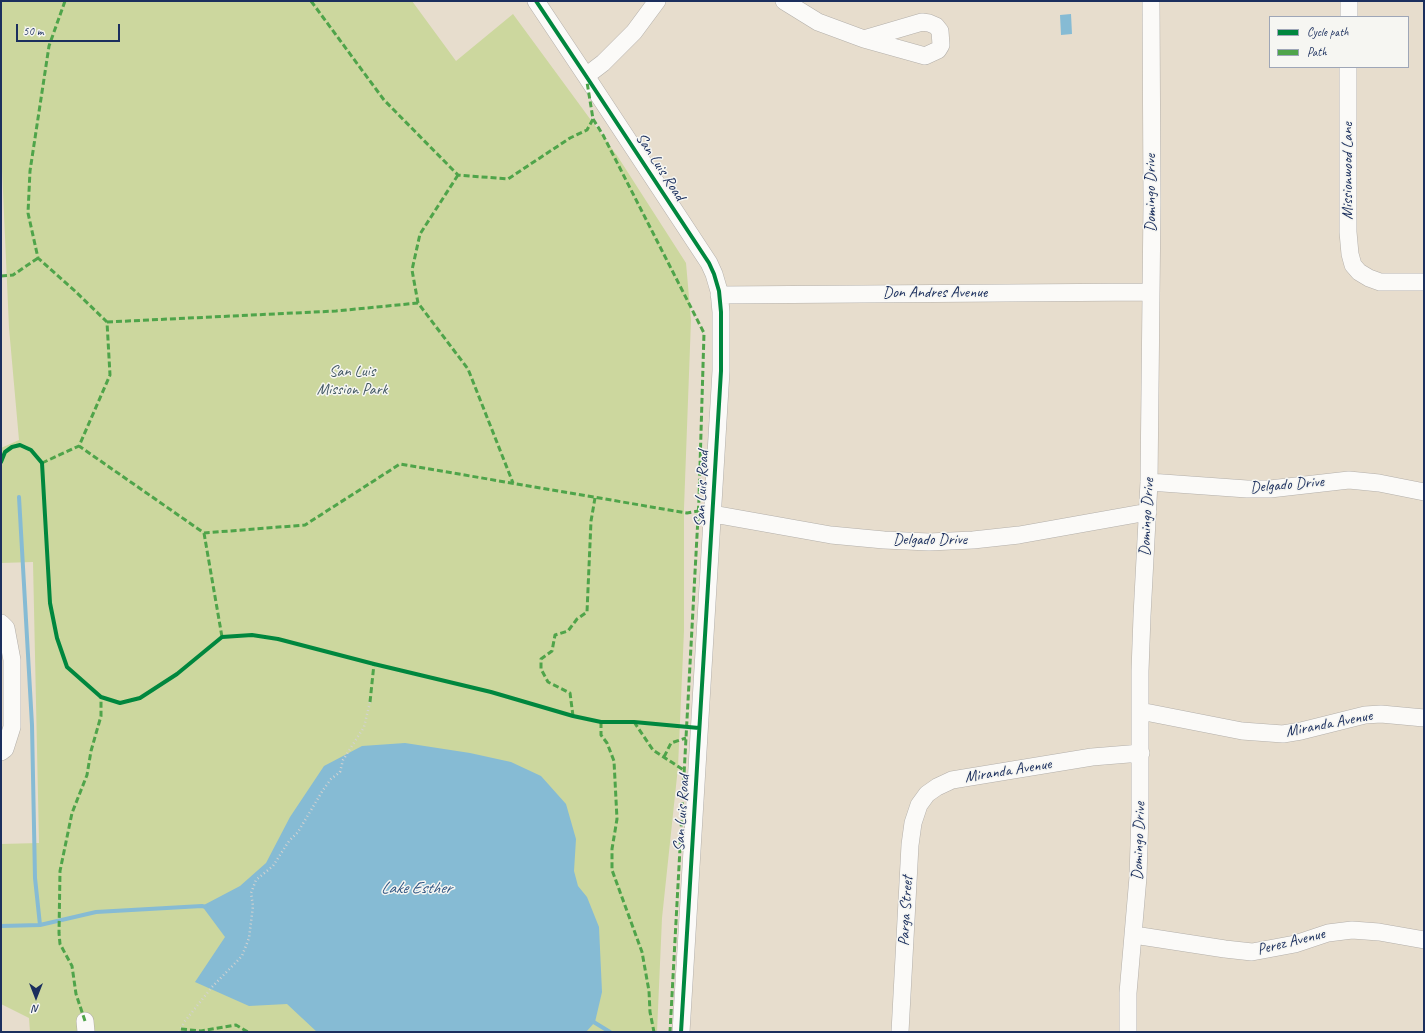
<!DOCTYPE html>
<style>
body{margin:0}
#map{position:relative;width:1425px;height:1033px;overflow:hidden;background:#e7ddcd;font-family:Caveat,sans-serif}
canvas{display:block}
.frame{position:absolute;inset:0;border:2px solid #1b2f5e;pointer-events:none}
.legend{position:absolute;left:1269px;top:16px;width:140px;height:52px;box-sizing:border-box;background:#f6f6f2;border:1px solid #9ea6b7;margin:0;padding:5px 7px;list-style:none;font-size:12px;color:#1b2f5e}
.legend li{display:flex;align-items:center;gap:8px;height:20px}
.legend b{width:20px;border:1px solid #9ea6b7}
.north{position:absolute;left:16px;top:977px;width:40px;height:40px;-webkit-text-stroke:3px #f6f6f2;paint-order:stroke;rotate:180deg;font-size:11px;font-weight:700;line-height:16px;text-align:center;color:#1b2f5e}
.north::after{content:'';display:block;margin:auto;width:14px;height:18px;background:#1b2f5e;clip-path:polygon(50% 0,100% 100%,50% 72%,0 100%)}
.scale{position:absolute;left:16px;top:24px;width:104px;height:18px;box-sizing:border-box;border:2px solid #1b2f5e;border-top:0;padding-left:5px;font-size:12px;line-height:14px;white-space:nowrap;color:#1b2f5e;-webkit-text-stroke:3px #f6f6f2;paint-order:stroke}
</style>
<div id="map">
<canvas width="1425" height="1033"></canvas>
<div class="frame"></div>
<ul class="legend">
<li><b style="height:5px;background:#00873e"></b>Cycle path</li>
<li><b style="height:5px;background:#4fa44a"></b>Path</li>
</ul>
<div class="north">N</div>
<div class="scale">50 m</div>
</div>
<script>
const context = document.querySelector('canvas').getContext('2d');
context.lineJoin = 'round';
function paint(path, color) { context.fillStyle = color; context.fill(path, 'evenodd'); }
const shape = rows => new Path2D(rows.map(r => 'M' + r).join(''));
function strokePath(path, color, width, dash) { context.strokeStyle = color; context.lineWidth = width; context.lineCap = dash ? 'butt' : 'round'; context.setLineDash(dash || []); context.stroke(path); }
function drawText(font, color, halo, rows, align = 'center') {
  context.font = font + ' Caveat,sans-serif'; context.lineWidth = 3; context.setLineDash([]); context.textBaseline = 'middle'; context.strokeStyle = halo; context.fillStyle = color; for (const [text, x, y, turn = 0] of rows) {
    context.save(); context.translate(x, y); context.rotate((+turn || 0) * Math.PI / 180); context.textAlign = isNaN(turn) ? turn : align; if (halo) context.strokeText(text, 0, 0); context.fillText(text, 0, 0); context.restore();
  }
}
const green = shape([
 [1,1,412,1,456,61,513,14,618,157,686,263,691,320,684,508,684,631,678,767,662,918,657,1032,30,1032,29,1018,1,1004,1,844,39,843,33,562,1,563,1,448,19,440,9,328,1,146]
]);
const water = shape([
 [1071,14,1072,34,1061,35,1060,15],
 [405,743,470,753,511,762,541,776,566,804,576,839,574,871,578,886,587,897,599,927,602,992,595,1022,586,1032,317,1032,287,1004,249,1006,195,982,225,937,202,906,240,886,266,863,290,817,324,766,362,746]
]);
const stream = shape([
 [19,497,32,725,35,878,40,925],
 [1,926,40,925,96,912,202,906,206,907],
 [592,1021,610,1032]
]);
const path = shape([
 [179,1032,185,1021,212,987,242,956,249,938,253,906,251,893,256,880,273,866,289,841,298,832,323,790,331,779,340,772,343,760,364,727,370,702]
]);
const minor = shape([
 [536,1,586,76,709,263,714,274,719,291,721,312,721,371,681,1032],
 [784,1,818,22,864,39,925,56,938,50,941,45,940,31,936,26,929,23,922,22,864,39],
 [1349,17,1349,1],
 [1348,67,1348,232,1350,254,1353,265,1359,272,1369,278,1380,282,1424,282],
 [586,76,603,63,634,32,657,1],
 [719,295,1150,292],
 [1149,482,1247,489,1270,489,1349,480,1379,483,1424,492],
 [713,514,831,535,884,540,929,542,973,540,1019,535,1148,512],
 [1,623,6,628,12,660,12,727,5,749,1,752],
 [1140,711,1242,731,1283,734,1301,731,1365,715,1381,714,1424,718],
 [1134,935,1225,949,1252,952,1295,944,1328,933,1352,930,1379,932,1424,940],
 [85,1021,86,1032],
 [900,1032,910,845,913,823,919,805,927,794,937,787,952,780,1092,757,1141,753],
 [1128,1032,1128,993,1138,877,1140,813,1140,671,1142,616,1149,482,1152,203,1151,1]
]);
const quiet = shape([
 [65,1,49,46,30,171,28,213,38,258,75,291,107,322,110,375,79,446,204,533,305,525,400,464,687,513,698,511],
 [311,1,384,100,458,175,508,179,570,138,587,130,593,119,587,82],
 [593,119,603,135,704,333,699,499,670,1032],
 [458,175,420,234,412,270,418,303,468,369,513,483],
 [1,276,13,275,38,258],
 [107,322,336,311,418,303],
 [42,463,79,446],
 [204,533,222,637],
 [370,702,374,664],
 [573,716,570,693,548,682,541,669,541,659,552,651,555,635,568,631,577,619,587,612,591,521,595,498],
 [601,722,601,735,607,743,614,761,617,819,612,849,612,870,642,952,649,991,650,1012,654,1032],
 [634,722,653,750,685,771],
 [664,757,671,743,686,738],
 [85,1021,76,994,72,966,60,944,59,933,60,871,72,813,87,775,91,751,101,716,101,697],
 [181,1029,201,1031,236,1025,248,1032]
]);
const cycleway = shape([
 [536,1,586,76,709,263,714,274,719,291,721,312,721,371,681,1032],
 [1,462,5,452,12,447,20,445,31,450,42,463,50,603,57,638,67,667,101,697,120,703,140,698,177,674,222,637,252,635,278,639,374,664,491,692,573,716,601,722,634,722,699,728]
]);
const streetNames = [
 ["San Luis Road",660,167,57],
 ["Missionwood Lane",1348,171,-90],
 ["Domingo Drive",1151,193,-90],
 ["Don Andres Avenue",935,293],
 ["Delgado Drive",1287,485,-5],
 ["San Luis Road",702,489,-87],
 ["Domingo Drive",1147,517,-87],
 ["Delgado Drive",930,540],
 ["Miranda Avenue",1329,724,-11],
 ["Miranda Avenue",1008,771,-9],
 ["San Luis Road",682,813,-86],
 ["Domingo Drive",1139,841,-88],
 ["Parga Street",906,911,-87],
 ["Perez Avenue",1291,942,-14]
];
const parkNames = [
 ["San Luis",352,372],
 ["Mission Park",352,390]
];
const waterNames = [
 ["Lake Esther",416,889]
];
paint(green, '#ccd79e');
paint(water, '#86bbd4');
strokePath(stream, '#86bbd4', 4);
strokePath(minor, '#b3afaa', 18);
strokePath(path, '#d3d2d1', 2.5, [1, 3]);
strokePath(minor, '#fbfaf8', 17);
strokePath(quiet, '#4fa44a', 3, [6, 3]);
strokePath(cycleway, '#00873e', 4);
drawText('16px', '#1b2f5e', '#f6f6f2', streetNames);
drawText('16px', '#425864', '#f6f6f2', parkNames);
drawText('italic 17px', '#2f5582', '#f6f6f2', waterNames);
</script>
